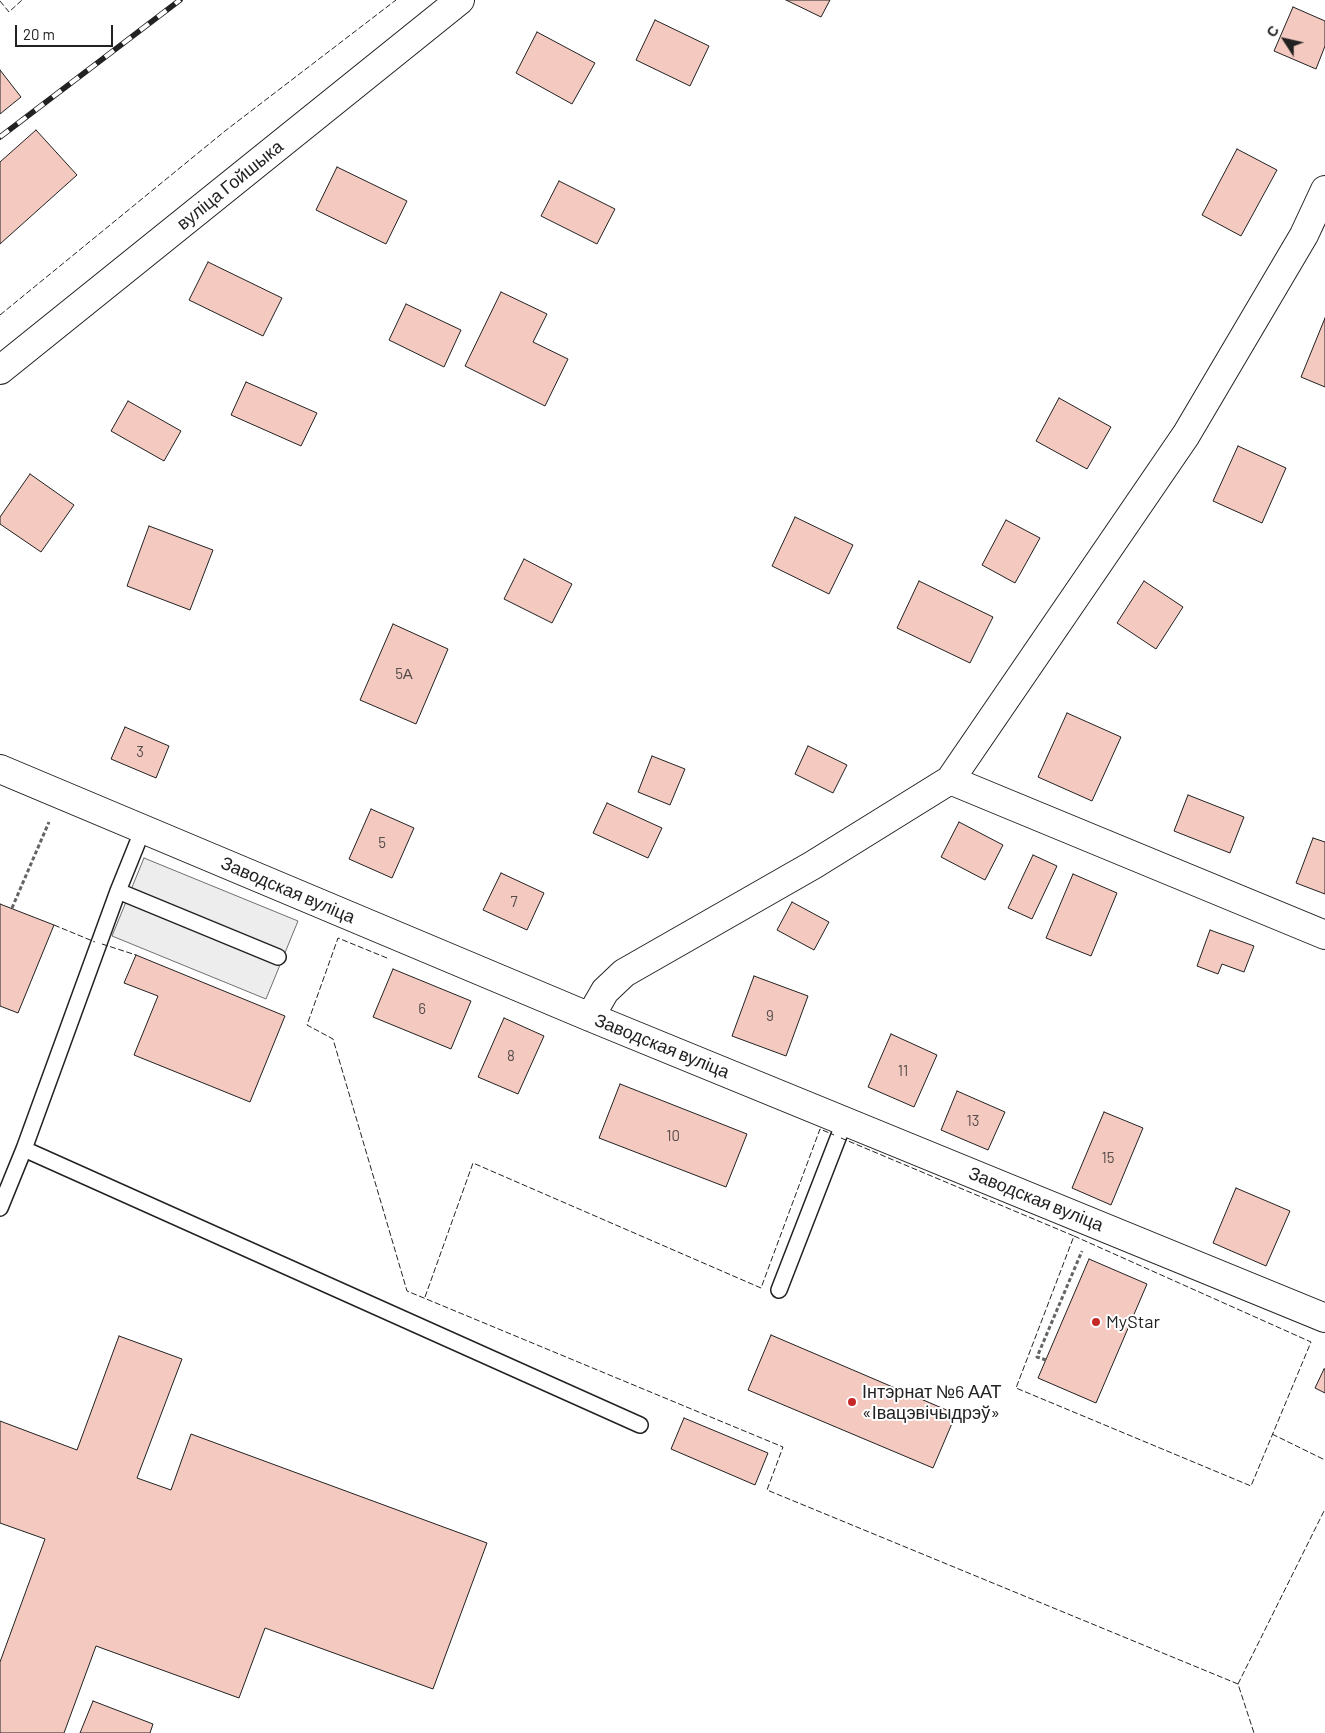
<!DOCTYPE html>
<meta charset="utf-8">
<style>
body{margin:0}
#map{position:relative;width:1325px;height:1733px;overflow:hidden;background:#fff;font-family:Barlow,sans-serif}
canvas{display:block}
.north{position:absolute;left:1260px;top:15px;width:50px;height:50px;-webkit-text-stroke:4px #fff;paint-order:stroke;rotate:305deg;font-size:14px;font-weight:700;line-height:20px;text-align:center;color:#222}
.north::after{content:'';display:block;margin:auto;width:18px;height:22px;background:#222;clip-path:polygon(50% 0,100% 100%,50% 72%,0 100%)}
.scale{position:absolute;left:15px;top:25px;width:98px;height:22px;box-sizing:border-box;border:2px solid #222;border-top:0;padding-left:6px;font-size:15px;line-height:18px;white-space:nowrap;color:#222;-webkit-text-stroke:4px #fff;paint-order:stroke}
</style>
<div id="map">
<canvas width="1325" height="1733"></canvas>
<div class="north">С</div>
<div class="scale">20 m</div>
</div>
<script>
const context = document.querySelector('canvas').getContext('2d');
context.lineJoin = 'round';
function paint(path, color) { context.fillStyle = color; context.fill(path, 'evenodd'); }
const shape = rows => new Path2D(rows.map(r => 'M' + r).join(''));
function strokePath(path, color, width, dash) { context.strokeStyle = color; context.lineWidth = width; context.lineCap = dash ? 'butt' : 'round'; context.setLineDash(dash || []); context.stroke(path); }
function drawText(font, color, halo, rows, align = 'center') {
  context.font = font + ' Barlow,sans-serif'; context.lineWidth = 4; context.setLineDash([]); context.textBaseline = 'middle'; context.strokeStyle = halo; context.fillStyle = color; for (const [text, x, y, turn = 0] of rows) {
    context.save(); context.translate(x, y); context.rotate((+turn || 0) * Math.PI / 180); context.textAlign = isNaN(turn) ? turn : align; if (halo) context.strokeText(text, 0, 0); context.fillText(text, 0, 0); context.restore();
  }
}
const parking = shape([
 [144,858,298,921,266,999,112,936,144,858]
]);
const building = shape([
 [786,0,830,0,821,17,786,0],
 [1293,7,1325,21,1325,46,1316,69,1274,51,1293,7],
 [655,20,709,46,690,86,636,60,655,20],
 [537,32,595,63,572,104,516,73,537,32],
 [0,70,21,97,0,114,0,70],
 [36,130,77,175,0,244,0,162,36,130],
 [1237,149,1277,170,1241,236,1202,215,1237,149],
 [337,167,407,201,386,244,316,210,337,167],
 [559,181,615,209,597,244,541,216,559,181],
 [208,262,282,298,263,336,189,300,208,262],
 [501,292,547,314,533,342,568,359,545,406,465,366,501,292],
 [406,304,461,330,444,367,389,340,406,304],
 [1325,318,1325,387,1301,377,1325,318],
 [246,382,317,413,301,446,231,415,246,382],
 [1059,398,1111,427,1087,469,1036,441,1059,398],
 [128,401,181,431,164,461,111,431,128,401],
 [1238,446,1286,468,1262,523,1213,501,1238,446],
 [30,474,74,505,41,552,0,524,0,517,30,474],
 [795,517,853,545,829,594,772,566,795,517],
 [1006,520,1040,538,1015,583,982,565,1006,520],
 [149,526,213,550,190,610,127,586,149,526],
 [524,559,572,584,552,623,504,599,524,559],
 [919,581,993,617,970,663,897,628,919,581],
 [1144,581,1183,607,1156,649,1117,623,1144,581],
 [393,624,448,649,416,724,360,700,393,624],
 [1067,713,1121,737,1092,801,1038,777,1067,713],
 [125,727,169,746,156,778,111,759,125,727],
 [808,746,847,765,833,793,795,774,808,746],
 [652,756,685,769,670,805,638,792,652,756],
 [1188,795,1244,817,1230,853,1174,831,1188,795],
 [607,803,662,828,648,858,593,833,607,803],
 [371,809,414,828,392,878,349,859,371,809],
 [959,822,1003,845,985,880,941,857,959,822],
 [1313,838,1325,842,1325,894,1296,883,1313,838],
 [1033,855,1057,866,1032,919,1008,908,1033,855],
 [501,873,544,893,527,930,483,910,501,873],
 [1073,874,1117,893,1091,956,1046,938,1073,874],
 [792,902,829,922,814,950,777,930,792,902],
 [0,904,54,925,18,1013,0,1006,0,904],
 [1210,930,1254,946,1244,972,1222,964,1218,974,1197,966,1210,930],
 [136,955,285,1016,250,1102,134,1055,158,996,124,983,136,955],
 [393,969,471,1001,451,1049,373,1017,393,969],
 [754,976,808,996,786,1056,732,1036,754,976],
 [504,1018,544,1036,518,1094,478,1077,504,1018],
 [891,1034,937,1055,914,1107,868,1087,891,1034],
 [620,1084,747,1134,726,1187,599,1138,620,1084],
 [957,1091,1005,1112,988,1150,941,1130,957,1091],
 [1104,1112,1143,1128,1111,1205,1072,1188,1104,1112],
 [1236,1188,1290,1211,1266,1266,1213,1243,1236,1188],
 [1089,1259,1147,1284,1096,1403,1038,1378,1089,1259],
 [771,1335,956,1414,933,1468,748,1390,771,1335],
 [119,1336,182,1359,137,1478,171,1490,191,1434,487,1543,433,1689,265,1628,239,1698,96,1646,64,1733,0,1733,0,1662,45,1539,0,1523,0,1421,77,1450,119,1336],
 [1324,1369,1325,1369,1325,1393,1315,1388,1324,1369],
 [684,1418,768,1453,755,1485,671,1449,684,1418],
 [93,1701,153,1724,150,1733,80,1733,93,1701]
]);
const path = shape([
 [12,908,49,822],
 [1046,1360,1037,1357,1082,1251]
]);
const service = shape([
 [118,891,278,957],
 [24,1149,640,1425],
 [0,1208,24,1149,118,891,143,829],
 [779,1290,845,1120]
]);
const minor = shape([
 [0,370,460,0],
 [0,769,590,1017,1325,1318],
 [950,780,1325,935],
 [590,1017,605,991,624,973,813,865,950,780,1186,435,1304,235,1325,190]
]);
const rail = shape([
 [0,137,180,0]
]);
const fence = shape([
 [0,1,9,12,22,0],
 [0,315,225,131,396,0],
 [54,925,95,942],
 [102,944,136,955],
 [387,958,338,938,307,1025,333,1039,407,1291,783,1447,767,1490,1238,1684,1254,1733],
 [841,1138,1074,1236],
 [1074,1236,1311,1342,1251,1486,1016,1388,1074,1236],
 [425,1297,473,1163,761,1288,820,1129,834,1135],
 [1272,1434,1325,1460],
 [1238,1684,1325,1509]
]);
const markers = [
 [1096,1322,5,"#c62828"],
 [852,1402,5,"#c62828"]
];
const numberNames = [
 ["5А",404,674],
 ["3",140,752],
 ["5",382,843],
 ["7",514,902],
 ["6",422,1009],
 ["9",770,1016],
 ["8",511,1056],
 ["11",903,1071],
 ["13",973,1121],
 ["10",673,1136],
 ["15",1108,1158]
];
const streetNames = [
 ["вуліца Гойшыка",230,185,-39],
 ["Заводская вуліца",288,890,23],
 ["Заводская вуліца",662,1046,22],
 ["Заводская вуліца",1036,1199,22]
];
const poiNames = [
 ["MyStar",1106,1322],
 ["Інтэрнат №6 ААТ",862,1392],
 ["«Івацэвічыдрэў»",862,1413]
];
paint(parking, '#ededed');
strokePath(parking, '#6f6f6f', 1);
paint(building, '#f3c9c0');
strokePath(building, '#222', 1);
strokePath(service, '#222', 18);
strokePath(minor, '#222', 30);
strokePath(path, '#646464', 3, [4, 2.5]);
strokePath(service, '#fff', 15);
strokePath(minor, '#fff', 28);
strokePath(rail, '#222', 5.5);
strokePath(rail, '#fff', 4, [11]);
strokePath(fence, '#222', 1, [6, 2.5]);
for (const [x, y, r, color] of markers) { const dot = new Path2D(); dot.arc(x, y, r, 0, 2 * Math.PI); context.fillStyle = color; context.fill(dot); strokePath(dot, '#fff', 2); }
drawText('15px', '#564c4a', null, numberNames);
drawText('18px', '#222', '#fff', streetNames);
drawText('18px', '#222', '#fff', poiNames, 'left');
</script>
